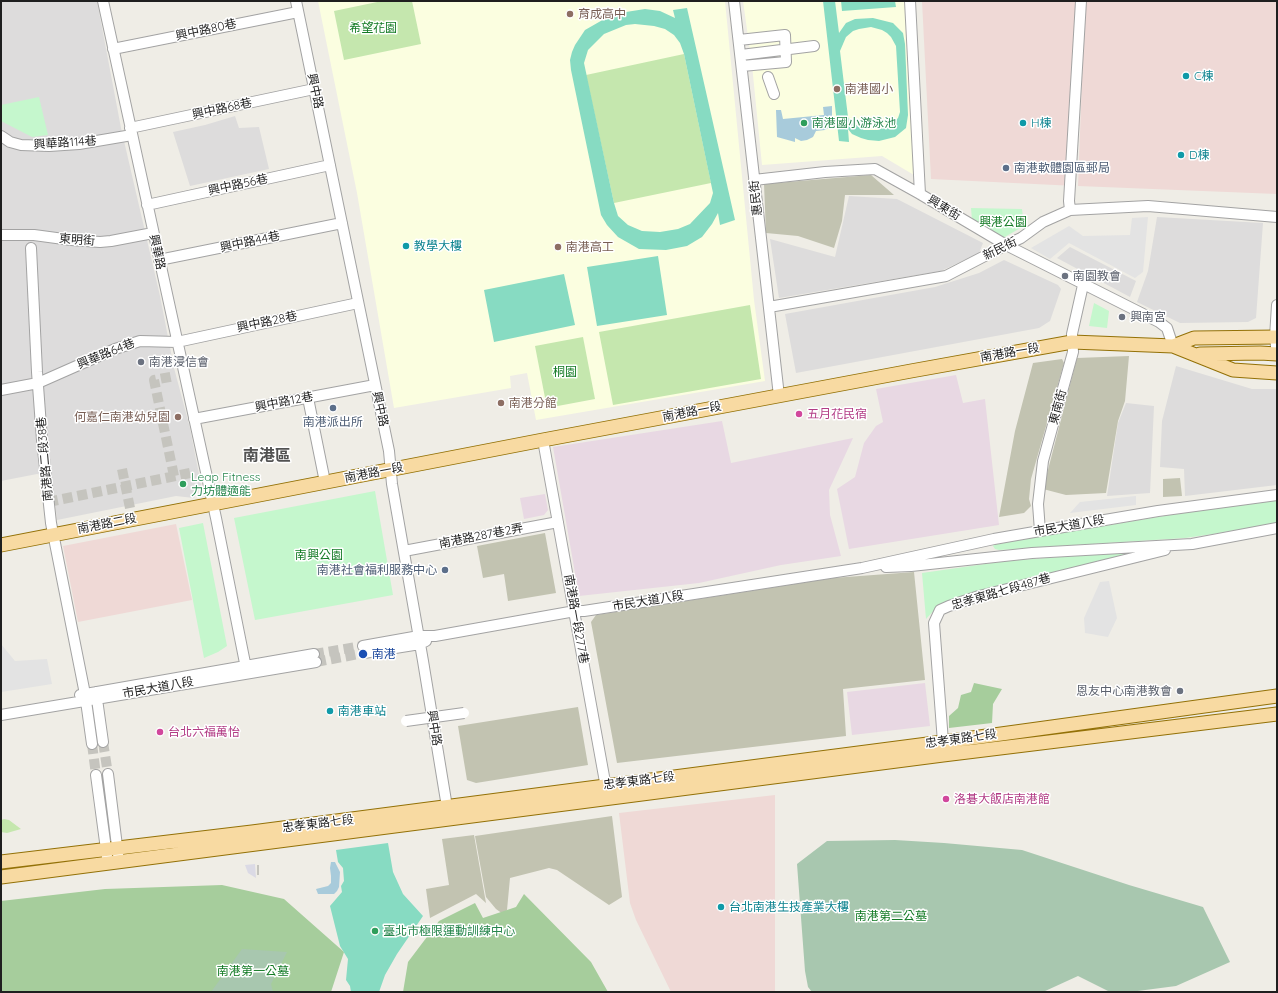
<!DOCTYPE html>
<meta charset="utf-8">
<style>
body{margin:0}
#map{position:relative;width:1278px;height:993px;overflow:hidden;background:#efede6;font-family:Quicksand,sans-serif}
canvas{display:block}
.frame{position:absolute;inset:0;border:2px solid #1f1f1f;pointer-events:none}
</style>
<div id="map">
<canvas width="1278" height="993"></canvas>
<div class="frame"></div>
</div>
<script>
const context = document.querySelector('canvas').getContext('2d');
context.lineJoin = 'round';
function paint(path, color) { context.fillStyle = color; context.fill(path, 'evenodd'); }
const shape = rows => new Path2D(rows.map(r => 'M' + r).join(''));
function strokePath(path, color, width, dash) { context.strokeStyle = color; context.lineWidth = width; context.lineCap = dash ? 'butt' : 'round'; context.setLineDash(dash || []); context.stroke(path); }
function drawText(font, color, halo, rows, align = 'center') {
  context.font = font + ' Quicksand,"Noto Sans TC",sans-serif'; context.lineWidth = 3; context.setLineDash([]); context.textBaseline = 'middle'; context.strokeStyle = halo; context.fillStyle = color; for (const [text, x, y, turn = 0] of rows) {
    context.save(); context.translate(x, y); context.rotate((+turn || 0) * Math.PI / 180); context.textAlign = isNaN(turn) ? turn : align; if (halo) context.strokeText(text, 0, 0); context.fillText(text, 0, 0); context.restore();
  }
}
const residential = shape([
 [1,1,97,1,121,128,160,296,174,368,190,428,201,485,194,498,176,496,57,520,52,477,37,474,1,481],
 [235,116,239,128,259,127,269,169,190,186,173,132,205,125],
 [849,196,897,199,983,243,979,253,941,271,779,298,770,239,835,257],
 [1157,217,1263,223,1256,318,1248,322,1180,323,1137,302,1148,271],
 [1070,247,1136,281,1130,297,1057,258],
 [1004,260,1058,285,1061,289,1050,321,1039,328,796,373,785,314,935,287,979,273],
 [1176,366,1252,389,1277,389,1277,485,1185,496,1184,469,1160,467,1162,421],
 [1126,403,1154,406,1150,493,1107,496,1118,423]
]);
const commercial = shape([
 [922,1,1083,1,1076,186,931,179],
 [1085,1,1277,1,1277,194,1078,186],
 [176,524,192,600,78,622,63,546],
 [775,795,775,992,671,992,636,920,630,903,619,813]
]);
const industrial = shape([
 [956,375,963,403,985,399,999,525,849,549,837,489,855,477,864,443,876,426,883,422,876,389],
 [722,421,731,463,853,438,829,490,830,515,841,556,781,565,699,583,579,596,553,447],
 [545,494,548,510,544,515,524,519,520,498],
 [925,683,930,726,852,735,847,692]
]);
const education = shape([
 [318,1,725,1,754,300,765,381,536,420,527,373,510,376,511,388,394,408,357,193],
 [743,1,913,1,923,139,919,178,882,156,762,165,752,65]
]);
const construction = shape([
 [871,175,894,195,845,195,842,221,834,248,798,236,766,233,764,184],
 [1129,356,1125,401,1118,421,1106,493,1066,495,1043,489,1077,358],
 [1062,359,1064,363,1031,479,1029,499,1031,506,1024,513,999,517,1015,431,1033,363],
 [1180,478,1182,496,1163,497,1163,479],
 [545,533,556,593,508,601,504,574,483,578,477,546],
 [914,572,925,680,843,689,846,736,617,763,591,622,596,615,833,578],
 [578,707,588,765,476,783,467,780,458,726],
 [612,816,622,897,609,905,557,870,549,868,510,878,507,910,503,914,496,909,486,897,475,836],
 [474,835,486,903,476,894,430,918,426,889,449,885,442,839]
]);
const grass = shape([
 [382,1,412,1,421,44,344,60,334,11],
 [684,54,711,183,614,203,586,75],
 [750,305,761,379,613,405,599,332],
 [583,337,595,399,547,408,535,346],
 [4,819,9,820,21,829,7,833,1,832,1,820]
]);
const forest = shape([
 [974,683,1002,689,993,704,992,723,949,728,949,716,958,708,961,695,971,692],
 [222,885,284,899,344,952,331,992,1,992,1,901,105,889],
 [524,894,591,962,608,992,403,992,408,962,439,921,475,903,483,918,516,907]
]);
const cemetery = shape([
 [895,840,944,843,1022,850,1129,885,1203,907,1230,962,1176,986,1130,992,1110,992,1078,976,1043,992,812,992,808,987,805,971,797,864,827,841],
 [242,949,287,952,271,984,273,992,211,992]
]);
const park = shape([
 [39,97,48,135,32,137,1,121,1,105],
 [971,208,1022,209,1024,226,1003,238,972,220],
 [1094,303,1109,311,1107,328,1089,326],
 [375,491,393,595,255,620,234,518],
 [1277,500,1277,523,1213,534,1185,538,999,550,995,549,993,546,994,544,1176,514],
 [203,523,227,646,218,652,204,658,179,528],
 [1125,552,1124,557,958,597,940,604,926,619,922,573,1006,561]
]);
const pitch = shape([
 [823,1,835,1,839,33,846,23,855,19,873,18,893,23,903,33,905,44,908,115,906,128,895,137,879,141,868,140,861,138,852,134,848,129,849,142,839,141],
 [871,27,882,30,887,33,891,37,896,46,900,112,898,118,894,122,889,126,877,130,864,130,859,127,851,121,848,117,840,51,846,37,853,31,859,29],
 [841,1,895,1,896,7,842,11],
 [687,8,735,220,720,225,718,213,712,224,702,237,687,246,666,250,639,249,618,237,607,225,601,215,571,70,570,60,572,52,575,45,585,30,606,18,626,12,645,9,660,11,675,18,673,10],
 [635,24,654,26,665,29,674,35,680,43,684,54,713,193,710,203,690,224,678,229,660,232,642,231,628,225,618,216,614,203,584,63,588,50,604,34,626,25],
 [658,256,667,315,597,326,587,267],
 [564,274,575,325,494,342,484,290],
 [388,843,393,872,403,894,423,916,397,954,385,975,379,992,351,992,350,986,346,980,348,959,340,946,330,906,342,892,341,886,344,881,343,868,338,862,336,850]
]);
const parking = shape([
 [1148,217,1143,272,1135,278,1069,243,1050,259,1031,248,1069,226,1083,236,1130,235,1132,218],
 [1136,496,1136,505,1070,513,1080,502],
 [1109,581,1117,618,1108,637,1085,633,1084,618,1100,582],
 [1,644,15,661,47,659,52,684,1,692]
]);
const plaza = shape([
 [255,864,256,878,248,873,245,865]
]);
const water = shape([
 [832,106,832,121,831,126,825,130,816,131,813,137,807,140,801,141,795,138,795,142,777,137,776,110,781,110,783,119,824,115,823,107],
 [331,862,335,862,340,872,339,887,337,891,334,894,318,894,316,889,328,886,331,883,331,876,330,868]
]);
const minorTunnel = shape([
 [122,469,130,508],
 [174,476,154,380,175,376],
 [48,502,195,472],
 [314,654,363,646],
 [316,662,364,653],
 [103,742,108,774],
 [92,744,96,775],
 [257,870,259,870]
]);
const minor = shape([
 [103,1,216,518,247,673],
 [296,1,389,451,392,484,423,661,448,813],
 [734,1,779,396],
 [910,1,920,194],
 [739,40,785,35,786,62,742,66],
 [113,49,298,12],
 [741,55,814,46],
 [768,77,774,94],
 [130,128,314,89],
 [1,136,10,142,21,145,49,146,79,144,132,135],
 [754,180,825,172,875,169,920,194,1006,245,1159,322,1167,328,1173,346],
 [147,205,330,165],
 [1070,210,1069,201,1081,1],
 [1,235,34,235,71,240,100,242,111,241,153,233],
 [31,248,37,372,42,440,51,523,85,694,92,744],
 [159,260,342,223],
 [1277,305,1275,337,1277,355],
 [769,307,946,276,1006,245,1021,238,1043,222,1070,210,1148,206,1277,217],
 [1,390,38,383,115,349,140,341,177,342,358,303],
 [308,398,325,482],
 [194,419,375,385],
 [543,440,607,793],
 [1040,531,1038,504,1043,461,1073,352,1072,334,1083,285],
 [404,551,558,522],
 [886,567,911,566,1032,553,1192,544,1277,528],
 [363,646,419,636,435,636,575,611,584,611,862,568,994,539,1040,531,1158,511,1277,495],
 [364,653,420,644,426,641],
 [96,692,103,742],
 [80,695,314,654],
 [1,715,316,662],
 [943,742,934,623,940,610,949,606,979,596,1165,550],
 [108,774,119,862],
 [96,775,108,864]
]);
const major = shape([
 [1173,346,1194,338,1277,337],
 [1200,354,1260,353,1277,354],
 [1,545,543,440,911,371,1072,342,1173,346,1233,370,1277,373],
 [1,862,252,832,943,742,1277,696],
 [1,877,943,755,1277,714]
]);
const minorBridge = shape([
 [406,721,464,713]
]);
const markers = [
 [570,14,4,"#8d6e63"],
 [1186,76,4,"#0f9aa8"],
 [837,89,4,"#8d6e63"],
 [804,123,4,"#2e9e5b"],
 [1023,123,4,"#0f9aa8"],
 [1181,155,4,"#0f9aa8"],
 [1006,168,4,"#5c6f8a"],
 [406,246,4,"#0f9aa8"],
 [558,247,4,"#8d6e63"],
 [1065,276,4,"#6b7280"],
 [1122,317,4,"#6b7280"],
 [141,362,4,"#6b7280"],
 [501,403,4,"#8d6e63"],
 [333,408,4,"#5c6f8a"],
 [799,414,4,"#d1479c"],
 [178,417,4,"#8d6e63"],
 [183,484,4,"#2e9e5b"],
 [445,570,4,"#5c6f8a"],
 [363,654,5,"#1a4fb4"],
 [1180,691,4,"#6b7280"],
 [330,711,4,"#0f9aa8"],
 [160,732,4,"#d1479c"],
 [946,799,4,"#d1479c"],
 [721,907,4,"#0f9aa8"],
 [375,931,4,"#2e9e5b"]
];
const educationNames = [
 ["育成高中",578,14],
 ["南港國小",845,89],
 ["南港高工",566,247],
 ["南港分館",509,403],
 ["何嘉仁南港幼兒園",170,417,"right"]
];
const parkNames = [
 ["希望花園",373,28],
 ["興港公園",1003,222],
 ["桐園",565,372],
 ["南興公園",319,555],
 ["南港第二公墓",891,916],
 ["南港第一公墓",253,971]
];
const streetNames = [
 ["興中路80巷",206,30,-12],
 ["興中路",315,91,78],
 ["興中路68巷",222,109,-12],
 ["興華路114巷",65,143,-4],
 ["興中路56巷",238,185,-12],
 ["惠民街",756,198,-96],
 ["興東街",944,208,31],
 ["東明街",77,240,4],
 ["興中路44巷",250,242,-12],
 ["新民街",1000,249,-26],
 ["興華路",157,252,78],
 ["興中路28巷",267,322,-12],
 ["南港路一段",1010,353,-10],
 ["興華路64巷",106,354,-22],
 ["興中路12巷",284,402,-11],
 ["東南街",1058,407,-75],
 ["興中路",380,409,78],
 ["南港路一段",692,412,-11],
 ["南港路二段38巷",45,459,-95],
 ["南港路一段",374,473,-11],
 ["南港路二段",107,524,-11],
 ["市民大道八段",1069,526,-10],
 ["南港路287巷2弄",481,536,-11],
 ["忠孝東路七段487巷",1001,592,-16],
 ["市民大道八段",648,601,-9],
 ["南港路一段277巷",576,619,80],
 ["市民大道八段",158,688,-10],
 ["興中路",434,728,81],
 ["忠孝東路七段",961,739,-8],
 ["忠孝東路七段",639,781,-7],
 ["忠孝東路七段",318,824,-7]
];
const cultureNames = [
 ["C棟",1194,76],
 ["H棟",1031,123],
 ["D棟",1189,155],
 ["教學大樓",414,246],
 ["南港車站",338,711],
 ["台北南港生技產業大樓",729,907]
];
const leisureNames = [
 ["南港國小游泳池",812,123],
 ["Leap Fitness",191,477],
 ["力坊體適能",191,491],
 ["臺北市極限運動訓練中心",383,931]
];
const serviceNames = [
 ["南港軟體園區郵局",1014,168],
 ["南港派出所",333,422,"center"],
 ["南港社會福利服務中心",437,570,"right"]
];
const worshipNames = [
 ["南園教會",1073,276],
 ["興南宮",1130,317],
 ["南港浸信會",149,362],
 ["恩友中心南港教會",1172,691,"right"]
];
const hotelNames = [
 ["五月花民宿",807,414],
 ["台北六福萬怡",168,732],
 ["洛碁大飯店南港館",954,799]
];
const transitNames = [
 ["南港",372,654]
];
const districtNames = [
 ["南港區",267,456]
];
paint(residential, '#dddcdc');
paint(commercial, '#efd9d6');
paint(industrial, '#e8d8e3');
paint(education, '#fbfee0');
paint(construction, '#c2c3b1');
paint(grass, '#c5e7ae');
paint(forest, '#a6cd9c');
paint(cemetery, '#a8c7af');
paint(park, '#c5f7cd');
paint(pitch, '#87dbc2');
paint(parking, '#e3e3e3');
paint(plaza, '#dbdae5');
paint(water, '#a8cbdb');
strokePath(minorTunnel, '#c5c4be', 10, [10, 5]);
strokePath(minor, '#a3a3a3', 12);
strokePath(major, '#937107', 15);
strokePath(minor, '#fff', 10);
strokePath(major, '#f8daa2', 13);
strokePath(minorBridge, '#a3a3a3', 12, []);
strokePath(minorBridge, '#fff', 10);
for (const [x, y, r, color] of markers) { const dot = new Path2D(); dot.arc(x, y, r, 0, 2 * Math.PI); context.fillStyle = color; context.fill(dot); strokePath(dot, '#fff', 1.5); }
drawText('12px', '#785e54', '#fff', educationNames, 'left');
drawText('12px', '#117923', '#fff', parkNames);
drawText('12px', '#1f1f1f', '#fff', streetNames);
drawText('12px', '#0d838f', '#fff', cultureNames, 'left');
drawText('12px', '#27864d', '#fff', leisureNames, 'left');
drawText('12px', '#4e5e75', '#fff', serviceNames, 'left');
drawText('12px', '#5b616d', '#fff', worshipNames, 'left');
drawText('12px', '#b23c85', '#fff', hotelNames, 'left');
drawText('12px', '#164399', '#fff', transitNames, 'left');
drawText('bold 16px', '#525252', '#fff', districtNames);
</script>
